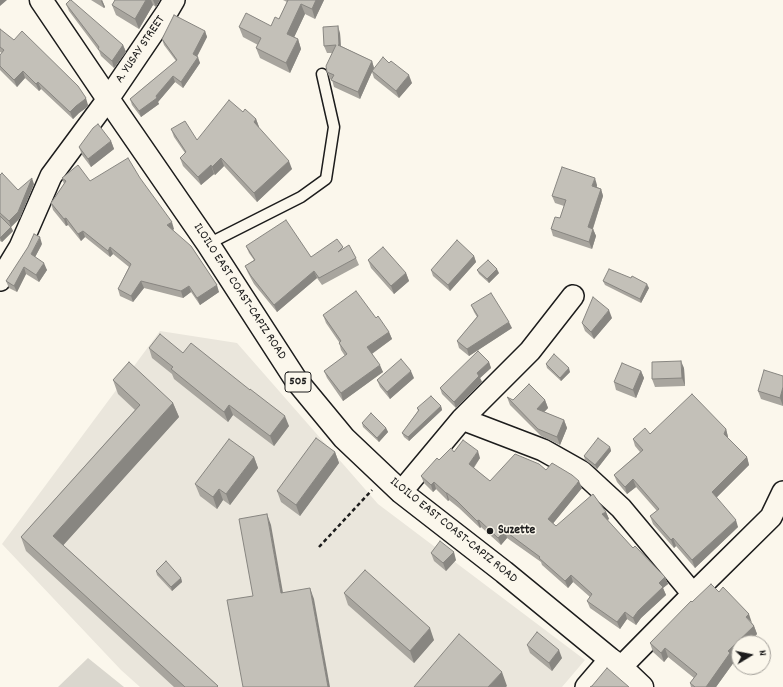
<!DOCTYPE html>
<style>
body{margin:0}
#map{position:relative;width:783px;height:687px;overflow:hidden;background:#fbf7ec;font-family:Dekko,sans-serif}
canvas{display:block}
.north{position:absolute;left:731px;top:635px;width:40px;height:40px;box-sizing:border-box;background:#fbf7ec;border:1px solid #a29f99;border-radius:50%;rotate:80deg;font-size:11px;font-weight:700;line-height:16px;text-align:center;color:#1c1c1c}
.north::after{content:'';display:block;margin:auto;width:14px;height:18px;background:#1c1c1c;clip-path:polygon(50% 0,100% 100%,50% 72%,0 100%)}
</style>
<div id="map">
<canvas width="783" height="687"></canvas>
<div class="north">N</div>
</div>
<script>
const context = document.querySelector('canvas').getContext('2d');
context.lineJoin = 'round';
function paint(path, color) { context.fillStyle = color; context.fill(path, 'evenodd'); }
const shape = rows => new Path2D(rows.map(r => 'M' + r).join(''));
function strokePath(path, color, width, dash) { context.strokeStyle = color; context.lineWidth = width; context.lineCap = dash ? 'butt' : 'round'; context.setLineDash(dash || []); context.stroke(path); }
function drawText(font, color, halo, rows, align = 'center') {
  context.font = font + ' Dekko,sans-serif'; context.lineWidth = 3; context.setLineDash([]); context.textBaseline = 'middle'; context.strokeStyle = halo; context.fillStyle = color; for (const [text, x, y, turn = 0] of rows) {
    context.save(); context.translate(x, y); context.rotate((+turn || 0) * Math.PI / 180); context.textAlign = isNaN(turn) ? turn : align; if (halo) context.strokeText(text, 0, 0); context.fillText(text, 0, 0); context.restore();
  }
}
const built = shape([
 [160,331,237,343,378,504,585,660,562,687,140,687,121,670,2,544]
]);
const green = shape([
 [88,658,124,687,58,687]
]);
const path = shape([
 [319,547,372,490]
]);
const lane = shape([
 [208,244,301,197,326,179,334,127,322,74]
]);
const street = shape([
 [0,280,20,247,51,176,108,99,167,12,174,0],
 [462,419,543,450,582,472,621,508,693,594],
 [401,492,462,419,530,351,573,296],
 [621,667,693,594,771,517,783,492],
 [586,687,610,659]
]);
const primary = shape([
 [41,0,108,99,208,244,296,380,344,438,401,492,504,572,610,659,621,667,642,687]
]);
const wall = shape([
 [91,0,102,0,105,7,104,8],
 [115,0,160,0,156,7,153,5,139,29,116,15,112,5],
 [283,0,324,0,315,19,305,14,294,37,298,39,301,49,290,73,260,58,256,48,258,45,243,37,239,27,271,26,279,19,287,2],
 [66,4,123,45,126,52,114,68,101,56,99,51,69,11],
 [0,29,88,105,86,108,79,113,73,119,41,89,39,91,25,78,17,87,0,70,0,55,2,53,0,52],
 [205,31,207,37,197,57,200,63,183,88,175,82,158,102,159,104,141,117,132,105,130,99,176,61,164,45,162,39],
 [340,33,341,46,372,61,374,68,412,83,399,98,374,78,372,72,360,99,334,87,332,80,330,79,327,72,332,53,327,53,324,46],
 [243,112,256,119,259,127,259,128,292,169,257,202,224,166,215,175,214,174,201,185,183,166,180,158,185,153,174,137,171,129,197,140],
 [111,141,114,149,91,167,82,155,79,147],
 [0,175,18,190,34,184,20,218,11,227,13,231,2,242,0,241],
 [62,178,90,181,174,229,173,230,219,292,200,305,191,292,183,298,144,288,133,302,120,296,118,289,129,267,113,254,110,257,85,237,81,241,68,225,66,226,53,210,51,203,64,184],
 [597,185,597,187,601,189,603,196,593,229,596,236,592,249,553,236,551,229,560,218,564,206,555,203,552,196],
 [42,244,35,257,47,270,39,282,26,274,17,292,9,288,6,281],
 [246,246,311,257,343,249,356,258,359,265,322,285,317,278,277,312,254,284,248,273,245,266,254,260,249,253],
 [474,256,476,262,450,291,433,276,431,270],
 [368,260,406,273,409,281,394,294,371,268],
 [477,270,499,273,489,283,479,274],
 [603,281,649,288,641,303,605,285],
 [471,305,512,328,469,356,459,348,457,341,477,317,474,312],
 [323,315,376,318,389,332,392,339,372,354,383,372,343,401,327,378,324,371,345,356,341,350,339,342,326,323],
 [612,318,594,339,585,331,582,323],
 [149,348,183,353,289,426,274,446,233,415,228,422,174,379,172,374,152,358],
 [489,362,491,368,480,378,482,382,456,408,442,394,440,388],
 [546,364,570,372,561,381,547,368],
 [684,368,685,386,655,387,652,379],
 [641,371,644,378,636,398,616,390,614,382],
 [783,376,783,406,761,399,758,391],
 [414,378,390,399,380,387,377,380],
 [113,380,173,403,179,417,63,545,218,686,218,687,174,687,26,551,21,537,135,410,118,394],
 [507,397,513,400,545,400,548,408,544,412,564,420,567,428,560,445,541,436,510,405],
 [441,406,442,410,409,441,404,437,402,433,418,411,417,408],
 [362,423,386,428,388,432,379,442,363,427],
 [726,429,728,437,728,438,747,457,749,465,716,498,738,527,695,568,676,546,674,548,653,524,650,516,657,511,636,487,627,494,617,482,614,475,640,452,635,446,633,439,650,434],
 [610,447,611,451,597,469,585,460,584,456],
 [335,452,339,463,300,516,281,502,277,491],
 [454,452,480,458,474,468,490,481,546,470,582,488,553,523,556,526,606,512,609,519,607,520,633,548,665,577,668,584,663,588,666,595,641,618,636,625,627,619,620,629,590,608,587,601,590,597,573,582,568,588,542,565,541,562,507,538,501,545,481,527,480,528,459,508,449,500,448,501,436,489,433,492,424,483,421,476,439,460],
 [254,457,258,468,230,505,223,500,217,509,200,496,195,484],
 [431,553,456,560,446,571,434,561],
 [156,571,181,578,182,582,172,591,157,575],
 [344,593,434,640,414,663,348,605],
 [692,602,752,623,754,626,757,634,733,659,734,662,716,687,691,687,690,683,694,678,668,657,664,662,653,652,650,643],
 [527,645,562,658,552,671,530,653]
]);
const shadedWall = shape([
 [0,0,7,0,0,6],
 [102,0,105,7,104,8,101,1],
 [146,0,151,0,153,5,139,29,135,19],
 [153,0,160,0,156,7],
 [316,0,324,0,315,19,312,9],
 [301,4,305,14,291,44,287,34],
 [338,26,340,33,341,52,339,45],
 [205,31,207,37,195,60,193,54],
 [298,39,301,49,290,73,286,63],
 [123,45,126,52,114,68,112,61],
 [198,57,200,63,183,88,181,82],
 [372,61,374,68,372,71,372,72,360,99,358,92],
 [23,71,25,78,17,87,14,80],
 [409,75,412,83,399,98,396,91],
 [173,76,175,82,158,102,159,104,141,117,139,111,156,96],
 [38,82,41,89,39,91,36,84],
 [86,98,88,105,86,108,79,113,73,119,70,112,76,106],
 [256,119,259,127,256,130,254,122],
 [111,141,114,149,91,167,88,159],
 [221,158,224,166,215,175,212,167],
 [289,161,292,169,257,202,254,193],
 [211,165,214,174,201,185,198,177],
 [32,178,34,184,20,218,11,227,13,231,2,242,0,238,11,227,9,221],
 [595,178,597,185,595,193,592,186],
 [601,189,603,196,591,234,588,227],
 [66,218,68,225,66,226,64,219],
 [172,222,174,229,170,232,167,225],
 [593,229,596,236,592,249,589,242],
 [83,231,85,237,81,241,78,234],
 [40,237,42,244,33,261,31,254],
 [110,247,113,254,110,257,108,251],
 [474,256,476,262,450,291,448,285],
 [44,263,47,270,39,282,36,275],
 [24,267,26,274,17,292,14,286],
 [497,269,499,273,489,283,487,279],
 [314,271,317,278,277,312,274,305],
 [406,273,409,281,394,294,391,286],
 [141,281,144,288,133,302,131,296],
 [647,284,649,288,641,303,640,299],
 [217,285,219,292,200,305,197,298],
 [189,286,191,292,183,298,181,291],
 [609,310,612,318,594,339,591,332],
 [509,322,512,328,469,356,467,349],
 [389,332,392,339,370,355,367,347],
 [681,361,684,368,685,386,682,378],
 [489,362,491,368,480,378,482,382,456,408,454,402,477,373],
 [380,365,383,372,343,401,341,393],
 [569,368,570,372,561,381,560,378],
 [411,371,414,378,390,399,387,392],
 [641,371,644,378,636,398,633,390],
 [783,387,783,406,780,398],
 [545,400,548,408,539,417,537,409],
 [173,403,179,417,59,550,53,536],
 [229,405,233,415,228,422,224,412],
 [441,406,442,410,409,441,408,437],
 [285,416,289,426,274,446,270,436],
 [564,420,567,428,560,445,557,437],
 [386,428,388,432,379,442,377,438],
 [726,429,728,437,726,441,724,434],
 [610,447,611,451,597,469,595,465],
 [478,451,480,458,471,471,469,464],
 [335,452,339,463,300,516,296,505],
 [254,457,258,468,230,505,226,494],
 [747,457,749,465,714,500,712,492],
 [633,479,636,487,627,494,625,487],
 [579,481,582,488,551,526,548,519],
 [434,482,436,489,433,492,431,485],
 [219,489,223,500,217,509,213,497],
 [446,493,447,493,449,500,448,501],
 [606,512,609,519,605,522,602,514],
 [267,514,271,525,285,604,281,593],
 [479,520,481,527,480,528,477,521],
 [736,520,738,527,695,568,692,560],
 [505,531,507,538,501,545,498,538],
 [673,538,676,546,674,548,671,540],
 [454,552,456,560,446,571,443,563],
 [571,575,573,582,568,588,565,581],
 [665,577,668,584,663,588,666,595,641,618,636,625,633,618,659,583],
 [181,578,182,582,172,591,171,587],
 [310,588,314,599,330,687,328,687],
 [625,612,627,619,620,629,617,622],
 [749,614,752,623,746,617],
 [754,626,757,634,749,643,739,643,739,652,733,659,734,662,716,687,706,687,728,651],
 [430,628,434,640,414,663,410,651],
 [665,648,668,657,664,662,661,653],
 [559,650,562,658,552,671,549,663],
 [502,672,507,686,506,687,488,687]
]);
const building = shape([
 [70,0,71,0,123,45,112,61,98,49,99,47,66,4,70,0],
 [115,0,146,0,135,19,112,5,115,0],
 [288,0,316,0,312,9,301,4,287,34,298,39,286,63,256,48,261,38,239,27,246,13,271,26,275,17,279,19,288,0],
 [174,15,205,31,193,54,198,57,181,82,173,76,156,96,157,98,139,111,130,99,177,60,162,39,174,15],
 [338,26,339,45,338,45,372,61,358,92,331,80,334,75,327,72,326,66,336,45,324,46,323,27,338,26],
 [0,29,14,40,22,31,78,86,86,98,84,100,76,106,70,112,38,82,36,84,23,71,14,80,0,66,0,55,4,50,0,47,0,29],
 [383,57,389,63,391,61,409,75,396,91,372,71,383,57],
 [229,100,243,112,245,109,256,119,254,122,289,161,254,193,221,158,212,167,211,165,198,177,180,158,186,152,171,129,185,121,197,140,229,100],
 [98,124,111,141,88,159,79,147,93,128,98,124],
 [128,158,140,178,172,222,167,225,191,246,217,285,197,298,189,286,181,291,141,281,131,296,118,289,131,264,110,247,108,251,83,231,78,234,66,218,64,219,51,203,66,181,62,178,78,165,90,181,128,158],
 [562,167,595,178,592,186,601,189,588,227,593,229,589,242,551,229,555,217,560,218,566,200,552,196,562,167],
 [2,173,18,190,32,178,18,212,9,221,0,213,0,175,2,173],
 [0,216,11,227,0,238,0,216],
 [286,220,311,257,337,239,343,247,338,252,349,245,356,258,319,278,314,271,274,305,251,276,245,266,255,260,246,246,286,220],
 [34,234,40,237,31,254,44,263,36,275,24,267,14,286,6,281,28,247,34,234],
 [457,240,474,256,448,285,431,270,457,240],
 [383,247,406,273,391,286,368,260,383,247],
 [488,260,497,269,487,279,477,270,488,260],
 [609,269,631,278,632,276,647,284,640,299,603,281,609,269],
 [356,291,376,318,378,316,389,332,367,347,380,365,341,393,324,371,347,354,339,343,341,341,323,315,356,291],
 [491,293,509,322,467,349,457,341,478,316,471,305,491,293],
 [593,297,609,310,591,332,582,323,593,297],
 [160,334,183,353,191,343,250,390,250,389,285,416,270,436,229,405,224,412,171,369,173,367,149,348,160,334],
 [478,351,489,362,477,373,479,376,454,402,440,388,478,351],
 [554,354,569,368,560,378,546,364,554,354],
 [401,359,411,371,387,392,377,380,401,359],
 [681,361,682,378,652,379,652,362,681,361],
 [129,362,173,403,53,536,218,686,217,687,185,687,21,537,140,405,113,380,129,362],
 [622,363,641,371,633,390,614,382,622,363],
 [764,370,783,376,783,387,780,398,758,391,764,370],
 [529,384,545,400,537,409,564,420,557,437,538,429,507,397,513,400,529,384],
 [692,394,726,429,724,434,747,457,712,492,736,520,692,560,673,538,671,540,650,516,659,509,633,479,625,487,614,475,643,450,633,439,645,428,650,434,692,394],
 [431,396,441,406,408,437,402,433,419,410,417,408,431,396],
 [371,413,386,428,377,438,362,423,371,413],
 [316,438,335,452,296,505,277,491,316,438],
 [598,438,610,447,595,465,584,456,598,438],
 [229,439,254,457,226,494,219,489,213,497,195,484,229,439],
 [463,440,478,451,469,464,490,481,515,454,539,464,546,470,552,463,572,475,579,481,548,519,556,526,593,494,606,512,602,514,633,548,635,546,665,577,659,583,663,587,638,611,633,618,625,612,617,622,587,601,592,594,571,575,565,581,539,558,540,557,505,531,498,538,479,520,477,521,457,501,447,493,446,493,434,482,431,485,421,476,437,458,439,460,451,448,454,452,463,440],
 [267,514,281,593,310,588,328,687,243,687,227,600,253,596,239,519,267,514],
 [440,541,454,552,443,563,431,553,440,541],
 [166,561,181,578,171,587,156,571,166,561],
 [365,570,430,628,410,651,344,593,365,570],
 [711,584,719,592,723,587,749,614,746,617,754,626,728,651,730,653,706,687,695,687,690,683,697,674,665,648,661,653,650,643,691,601,692,602,711,584],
 [537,632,559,650,549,663,527,645,537,632],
 [459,634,502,672,488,687,414,687,459,634],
 [607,668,629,687,590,687,592,686,607,668]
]);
const markers = [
 [490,531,4,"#1c1c1c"]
];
const shields = [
 [298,382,26]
];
const shieldNames = [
 ["505",298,382]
];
const streetNames = [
 ["A. YUSAY STREET",141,50,-56],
 ["ILOILO EAST COAST-CAPIZ ROAD",239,292,57],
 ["ILOILO EAST COAST-CAPIZ ROAD",453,531,39]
];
const poiNames = [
 ["Suzette",498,531]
];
paint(built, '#eae6dc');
paint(green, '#dad7ce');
strokePath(lane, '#1c1c1c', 13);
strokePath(street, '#1c1c1c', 24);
strokePath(primary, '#1c1c1c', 25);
strokePath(path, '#1c1c1c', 2.5, [4, 3]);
strokePath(lane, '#fbf7ec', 10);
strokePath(street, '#fbf7ec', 21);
strokePath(primary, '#fbf7ec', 22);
paint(wall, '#a8a59e');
paint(shadedWall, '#888681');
paint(building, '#c3c0b8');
strokePath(building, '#888681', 1);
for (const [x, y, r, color] of markers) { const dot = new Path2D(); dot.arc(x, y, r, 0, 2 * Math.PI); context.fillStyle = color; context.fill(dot); strokePath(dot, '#fbf7ec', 1.5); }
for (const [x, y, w] of shields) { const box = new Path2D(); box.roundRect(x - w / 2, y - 10, w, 20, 3); context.fillStyle = '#fbf7ec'; context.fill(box); strokePath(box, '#1c1c1c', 1); }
drawText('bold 12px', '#1c1c1c', null, shieldNames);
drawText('13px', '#1c1c1c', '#fbf7ec', streetNames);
drawText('bold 13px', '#1c1c1c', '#fbf7ec', poiNames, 'left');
</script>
